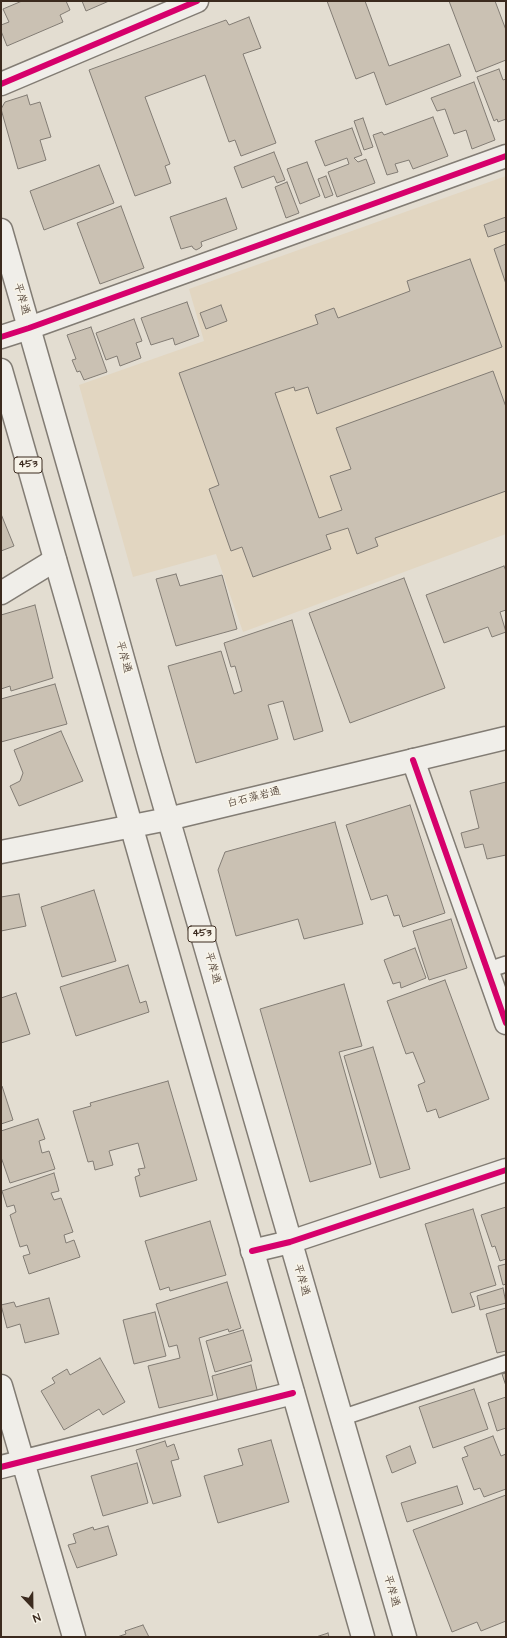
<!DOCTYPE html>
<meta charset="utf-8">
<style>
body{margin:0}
#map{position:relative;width:507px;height:1638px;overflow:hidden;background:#e3ddd1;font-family:"Architects Daughter",sans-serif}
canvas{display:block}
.frame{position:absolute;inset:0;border:2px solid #3b2a1e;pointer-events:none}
.north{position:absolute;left:12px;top:1586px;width:40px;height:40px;-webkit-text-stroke:3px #f7f3e8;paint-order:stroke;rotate:158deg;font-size:11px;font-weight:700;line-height:16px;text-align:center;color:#3b2a1e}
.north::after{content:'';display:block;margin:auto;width:14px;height:18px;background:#3b2a1e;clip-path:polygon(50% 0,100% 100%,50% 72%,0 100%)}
</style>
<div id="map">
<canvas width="507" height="1638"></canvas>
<div class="frame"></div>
<div class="north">N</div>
</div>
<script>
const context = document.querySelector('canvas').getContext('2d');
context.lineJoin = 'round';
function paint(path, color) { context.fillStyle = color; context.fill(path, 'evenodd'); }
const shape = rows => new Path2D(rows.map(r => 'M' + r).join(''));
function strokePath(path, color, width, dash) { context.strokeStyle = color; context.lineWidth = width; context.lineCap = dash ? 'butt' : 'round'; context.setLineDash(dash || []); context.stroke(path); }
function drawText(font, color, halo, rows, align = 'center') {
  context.font = font + ' "Architects Daughter","Klee One",sans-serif'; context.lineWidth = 3.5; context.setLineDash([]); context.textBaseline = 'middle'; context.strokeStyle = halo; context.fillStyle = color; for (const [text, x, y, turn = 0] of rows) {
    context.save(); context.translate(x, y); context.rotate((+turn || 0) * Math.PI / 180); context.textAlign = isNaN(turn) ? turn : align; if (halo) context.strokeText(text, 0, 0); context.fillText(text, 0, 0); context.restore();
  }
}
const built = shape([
 [506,176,506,534,243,632,216,554,133,577,79,385,204,341,189,289]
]);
const building = shape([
 [22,1,66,1,70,10,60,15,63,22,7,46,1,31,1,25,9,22,3,9,22,1],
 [82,1,109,1,86,11,82,1],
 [327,1,365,1,389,66,449,44,461,76,386,105,374,72,356,79,327,1],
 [449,1,495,1,506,30,506,60,476,72,449,1],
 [249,17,261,48,243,54,276,143,241,156,235,140,229,142,205,75,145,97,170,164,165,166,171,183,135,196,89,70,226,20,229,25,249,17],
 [499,69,503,80,506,79,506,119,498,122,497,119,494,121,477,77,499,69],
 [474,82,495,140,472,149,466,130,454,134,445,109,437,111,431,98,474,82],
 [27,95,30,105,40,102,51,137,40,140,46,160,18,169,1,109,5,102,27,95],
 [433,117,448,156,413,169,409,160,395,164,398,172,387,175,373,135,382,132,384,135,433,117],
 [363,118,373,147,364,150,354,121,363,118],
 [352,128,362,155,354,158,358,162,366,159,375,183,337,197,328,172,349,164,347,158,325,166,315,141,352,128],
 [274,152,285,180,277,183,274,176,242,188,234,167,274,152],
 [307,162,320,196,300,204,287,169,307,162],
 [99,165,114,203,44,230,30,191,99,165],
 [326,176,333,195,325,198,318,179,326,176],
 [287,182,299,213,286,218,275,187,287,182],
 [226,198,237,229,201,242,202,246,200,248,196,250,193,248,192,246,181,249,170,217,226,198],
 [121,206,144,268,100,284,77,223,121,206],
 [506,217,506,231,488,237,484,225,506,217],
 [506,244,506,284,494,249,506,244],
 [470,259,502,347,317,414,308,387,295,391,294,387,275,393,319,518,342,510,330,476,351,469,336,428,493,371,506,407,506,491,375,538,378,546,357,554,348,528,326,535,331,549,253,577,242,547,231,551,209,489,219,485,179,373,318,324,315,315,334,308,338,318,410,291,407,281,470,259],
 [187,302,199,336,175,345,173,338,151,345,141,318,187,302],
 [221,305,227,321,206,329,200,313,221,305],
 [134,319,142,341,136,343,141,358,120,366,117,356,106,360,96,333,134,319],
 [91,327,107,372,84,380,80,371,77,372,72,360,76,359,67,335,91,327],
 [1,514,14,546,1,551,1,514],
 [504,566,506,571,506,610,500,612,506,632,492,637,488,627,444,643,426,595,504,566],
 [176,574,180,586,222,575,237,629,176,646,156,579,176,574],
 [404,578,445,688,350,723,309,613,404,578],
 [35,605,53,678,11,691,10,686,1,689,1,615,35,605],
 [292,620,323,731,294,740,283,701,268,705,278,739,196,763,168,666,221,651,234,694,242,691,235,666,231,667,224,643,292,620],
 [55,684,67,724,1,742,1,699,55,684],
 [61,731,83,781,19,806,10,786,20,781,23,773,14,750,61,731],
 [506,782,506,855,487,859,483,844,465,848,461,833,479,828,470,791,506,782],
 [410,805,445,913,403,927,399,915,394,916,387,895,371,900,346,825,410,805],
 [335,822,363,924,304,939,298,919,236,936,218,870,225,852,335,822],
 [94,890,116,961,62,977,41,907,94,890],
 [19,894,26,926,1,931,1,897,19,894],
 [451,919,467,968,429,980,413,931,451,919],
 [415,948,426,978,401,988,400,982,393,984,384,960,415,948],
 [128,965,140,1003,146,1001,149,1012,76,1036,60,987,128,965],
 [445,980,489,1099,439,1118,436,1109,427,1112,418,1085,425,1082,413,1052,406,1054,387,1001,445,980],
 [344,984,362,1046,339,1052,371,1164,310,1182,260,1009,344,984],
 [16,993,30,1034,1,1043,1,998,16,993],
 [373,1047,410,1169,380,1178,344,1056,373,1047],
 [168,1081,197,1180,140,1197,135,1177,140,1175,138,1169,145,1168,138,1143,109,1151,113,1165,95,1170,93,1161,88,1162,73,1111,91,1106,90,1103,168,1081],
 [1,1086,2,1086,13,1120,1,1124,1,1086],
 [38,1119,45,1139,39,1141,42,1153,49,1151,55,1169,10,1183,1,1157,1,1131,38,1119],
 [54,1173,59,1191,51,1193,54,1200,61,1198,73,1232,64,1235,66,1243,74,1240,80,1257,29,1274,23,1256,30,1254,27,1245,20,1247,10,1215,16,1212,14,1205,7,1207,2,1191,54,1173],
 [506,1207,506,1259,500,1261,495,1246,492,1247,481,1215,506,1207],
 [473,1209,496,1285,470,1293,475,1306,452,1313,425,1224,473,1209],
 [210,1221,226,1275,170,1291,169,1287,160,1290,145,1241,210,1221],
 [506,1264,506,1286,506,1284,503,1285,498,1266,506,1264],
 [227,1282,241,1328,229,1332,228,1329,199,1338,213,1395,159,1408,148,1366,180,1358,177,1345,169,1347,156,1304,227,1282],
 [503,1288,506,1303,480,1310,477,1296,503,1288],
 [49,1298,59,1334,25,1343,20,1324,7,1328,1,1305,14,1302,16,1307,49,1298],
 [506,1308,506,1351,497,1353,486,1314,506,1308],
 [155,1312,166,1356,134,1364,123,1320,155,1312],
 [243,1330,252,1361,215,1372,206,1341,243,1330],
 [100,1358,125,1402,103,1415,99,1409,64,1430,41,1391,55,1383,52,1378,67,1369,70,1375,100,1358],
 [251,1365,258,1394,219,1405,212,1376,251,1365],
 [506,1373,506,1386,502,1374,506,1373],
 [474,1389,488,1429,433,1448,419,1407,474,1389],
 [506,1397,506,1428,497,1431,488,1403,506,1397],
 [493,1436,501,1456,506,1454,506,1489,484,1497,480,1488,474,1490,462,1458,468,1456,464,1447,493,1436],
 [271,1440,289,1502,218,1523,204,1476,243,1465,238,1449,271,1440],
 [165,1441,167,1447,174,1444,179,1459,171,1461,181,1496,153,1504,136,1450,165,1441],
 [410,1446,416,1463,392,1473,386,1456,410,1446],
 [137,1463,148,1503,103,1516,91,1476,137,1463],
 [457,1486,463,1504,407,1522,401,1503,457,1486],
 [506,1495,506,1621,481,1631,477,1622,452,1632,413,1530,506,1495],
 [108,1526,117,1555,77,1568,68,1545,76,1543,73,1534,93,1527,94,1530,108,1526],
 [143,1625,149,1637,117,1637,126,1634,125,1631,143,1625],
 [328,1633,329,1637,316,1637,328,1633]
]);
const lane = shape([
 [488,970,506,964],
 [341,1418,506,1363]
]);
const street = shape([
 [1,84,197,1],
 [1,337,29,328,506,156],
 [1,593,55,560],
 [413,760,506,1023],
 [252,1251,290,1242,506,1170],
 [1,1386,74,1637],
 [1,1467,293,1393]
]);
const secondary = shape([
 [1,852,168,819,506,738]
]);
const highway = shape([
 [1,230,102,583,149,752,405,1637],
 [1,370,363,1637]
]);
const cycleway = shape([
 [1,84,197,1],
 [1,337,29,328,506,156],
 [413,760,506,1023],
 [252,1251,290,1242,506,1170],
 [1,1467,293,1393]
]);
const shields = [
 [28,465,28],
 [202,934,28]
];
const shieldNames = [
 ["453",28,465],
 ["453",202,934]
];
const streetNames = [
 ["平岸通",21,299,74],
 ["平岸通",123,657,75],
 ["白石藻岩通",254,798,-14],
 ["平岸通",212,968,74],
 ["平岸通",301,1280,74],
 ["平岸通",391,1591,74]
];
paint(built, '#e2d6c1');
paint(building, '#cac1b3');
strokePath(building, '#827c74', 1);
strokePath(lane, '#827c74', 18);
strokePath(street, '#827c74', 25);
strokePath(secondary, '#827c74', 25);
strokePath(highway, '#827c74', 25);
strokePath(lane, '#f0eee9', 15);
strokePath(street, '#f0eee9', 22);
strokePath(secondary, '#f0eee9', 22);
strokePath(highway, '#f0eee9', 22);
strokePath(cycleway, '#d6006c', 6);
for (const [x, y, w] of shields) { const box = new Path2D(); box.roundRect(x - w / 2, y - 8, w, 16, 3); context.fillStyle = '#f7f3e8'; context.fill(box); strokePath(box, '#3b2a1e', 1); }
drawText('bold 10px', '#3b2a1e', null, shieldNames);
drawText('11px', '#3b2a1e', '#f7f3e8', streetNames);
</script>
